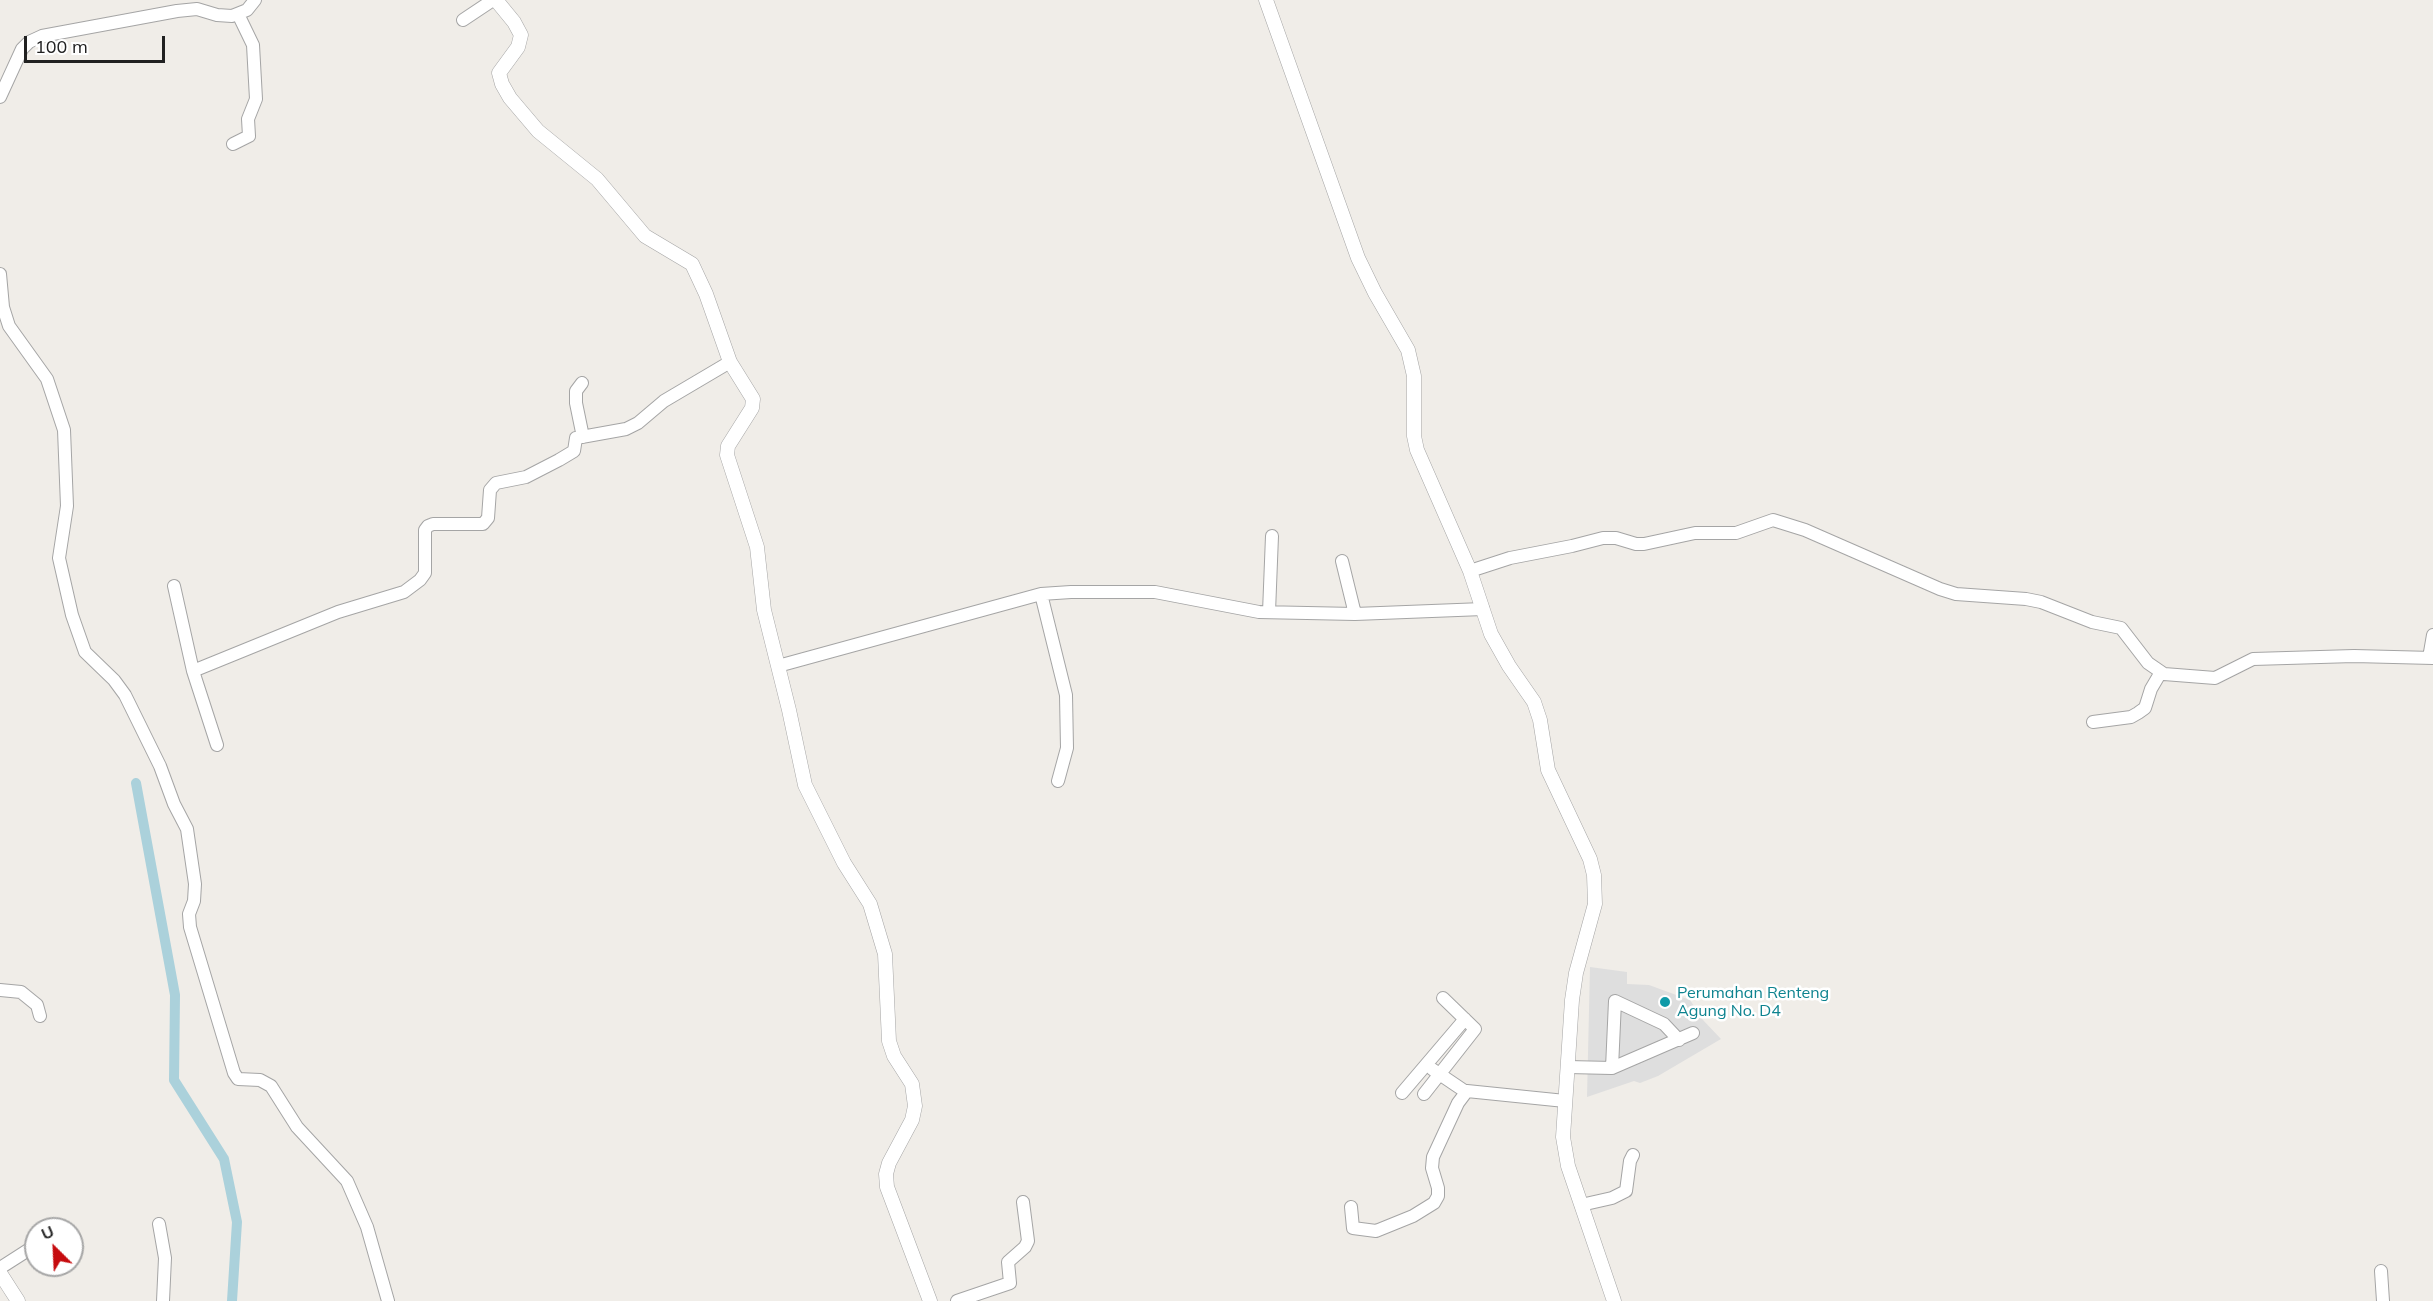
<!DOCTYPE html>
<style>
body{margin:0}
#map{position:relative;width:2433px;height:1301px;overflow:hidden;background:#f0ede8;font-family:Mulish,sans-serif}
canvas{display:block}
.north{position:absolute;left:24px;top:1217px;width:60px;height:60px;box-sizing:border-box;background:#fff;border:2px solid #a6a6a6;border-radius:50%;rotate:336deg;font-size:16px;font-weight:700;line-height:24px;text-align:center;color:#212121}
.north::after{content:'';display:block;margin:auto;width:21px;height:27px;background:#c60b0e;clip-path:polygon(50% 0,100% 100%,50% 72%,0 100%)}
.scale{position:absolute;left:24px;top:36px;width:141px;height:27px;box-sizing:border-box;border:3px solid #212121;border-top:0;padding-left:8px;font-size:18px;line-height:21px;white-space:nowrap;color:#212121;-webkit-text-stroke:4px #fff;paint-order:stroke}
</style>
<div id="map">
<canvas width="2433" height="1301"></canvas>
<div class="north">U</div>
<div class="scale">100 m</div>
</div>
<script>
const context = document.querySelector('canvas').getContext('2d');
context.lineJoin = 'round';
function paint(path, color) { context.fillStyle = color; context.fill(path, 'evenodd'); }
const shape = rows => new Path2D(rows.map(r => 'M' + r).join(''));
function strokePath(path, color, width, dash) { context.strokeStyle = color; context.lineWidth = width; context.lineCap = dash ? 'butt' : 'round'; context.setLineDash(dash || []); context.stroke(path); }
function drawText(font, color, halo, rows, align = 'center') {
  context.font = font + ' Mulish,sans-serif'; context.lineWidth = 5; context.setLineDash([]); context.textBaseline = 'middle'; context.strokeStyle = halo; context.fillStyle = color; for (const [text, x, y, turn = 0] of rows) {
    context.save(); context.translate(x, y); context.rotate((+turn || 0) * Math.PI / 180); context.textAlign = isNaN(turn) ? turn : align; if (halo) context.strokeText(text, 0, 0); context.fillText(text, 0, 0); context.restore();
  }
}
const residential = shape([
 [1590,967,1627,972,1627,984,1649,985,1690,1000,1703,1020,1721,1039,1658,1076,1640,1083,1634,1081,1587,1097]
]);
const canal = shape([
 [136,783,175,995,174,1080,224,1159,237,1222,232,1301]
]);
const minor = shape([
 [463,20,493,0],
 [0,97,22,49,29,42,42,36,177,11,197,9,217,15,232,16,247,10,255,0],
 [233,144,249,136,248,119,256,99,253,45,238,14],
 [0,274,3,307,9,326,47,379,64,430,67,506,59,558,72,615,85,652,114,680,125,695,160,766,174,804,187,829,195,884,194,901,189,914,190,927,234,1073,238,1079,260,1080,271,1086,297,1127,347,1181,367,1227,388,1301],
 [582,383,576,391,576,403,583,437],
 [1342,561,1355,614],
 [1470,571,1510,558,1572,546,1603,538,1616,538,1636,544,1644,544,1695,533,1736,533,1773,520,1805,530,1940,589,1956,594,2026,599,2041,602,2092,622,2121,628,2148,663,2164,674,2215,678,2253,659,2354,656,2433,658],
 [174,586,193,671,338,612,404,592,420,580,425,573,425,530,428,526,433,524,483,524,488,518,490,490,496,483,526,477,559,460,574,451,576,438,626,429,638,423,664,401,730,362],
 [1041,594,1066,695,1067,748,1058,781],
 [1269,612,1272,536],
 [2429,658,2433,635],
 [778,666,1041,594,1071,592,1155,592,1259,612,1355,614,1483,609],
 [193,671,217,745],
 [2093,722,2131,717,2138,713,2145,708,2151,689,2161,672],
 [0,990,21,992,37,1005,40,1016],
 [1568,1067,1612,1068,1693,1033],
 [1612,1068,1615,1001,1664,1024,1679,1040],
 [1432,1069,1466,1092],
 [1402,1093,1465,1019],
 [1424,1094,1475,1029,1443,998],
 [1581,1205,1612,1198,1626,1191,1630,1161,1633,1155],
 [1351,1207,1353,1228,1376,1231,1413,1216,1434,1203,1438,1196,1438,1188,1432,1168,1433,1157,1458,1103,1467,1091,1565,1101],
 [159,1224,165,1258,163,1301],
 [59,1229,62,1227],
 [0,1268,36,1245],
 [2381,1271,2383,1301],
 [957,1301,1010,1283,1008,1262,1025,1247,1028,1241,1023,1202]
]);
const tertiary = shape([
 [496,0,514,22,521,35,518,47,499,73,502,84,510,98,538,131,597,179,645,236,692,264,706,294,730,362,753,399,752,408,728,446,727,455,757,547,764,610,789,710,805,785,844,863,870,904,885,954,889,1041,894,1056,912,1084,915,1106,912,1120,889,1163,886,1174,887,1187,930,1301],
 [1266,0,1358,258,1375,293,1408,350,1414,376,1414,436,1417,450,1470,571,1491,634,1509,666,1534,702,1540,720,1548,770,1590,859,1594,875,1595,904,1576,973,1572,1000,1563,1137,1568,1166,1614,1301],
 [0,1273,18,1301]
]);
const markers = [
 [1665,1002,6,"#0f9aa8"]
];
const cultureNames = [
 ["Perumahan Renteng",1677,993],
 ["Agung No. D4",1677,1011]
];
paint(residential, '#dedede');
strokePath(canal, '#abd1db', 10);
strokePath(minor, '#a5a5a5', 14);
strokePath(tertiary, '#a5a5a5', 15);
strokePath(minor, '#fff', 12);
strokePath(tertiary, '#fff', 14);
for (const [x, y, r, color] of markers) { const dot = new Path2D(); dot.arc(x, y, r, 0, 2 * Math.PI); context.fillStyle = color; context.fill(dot); strokePath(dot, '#fff', 2); }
drawText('16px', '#0d838f', '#fff', cultureNames, 'left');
</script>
